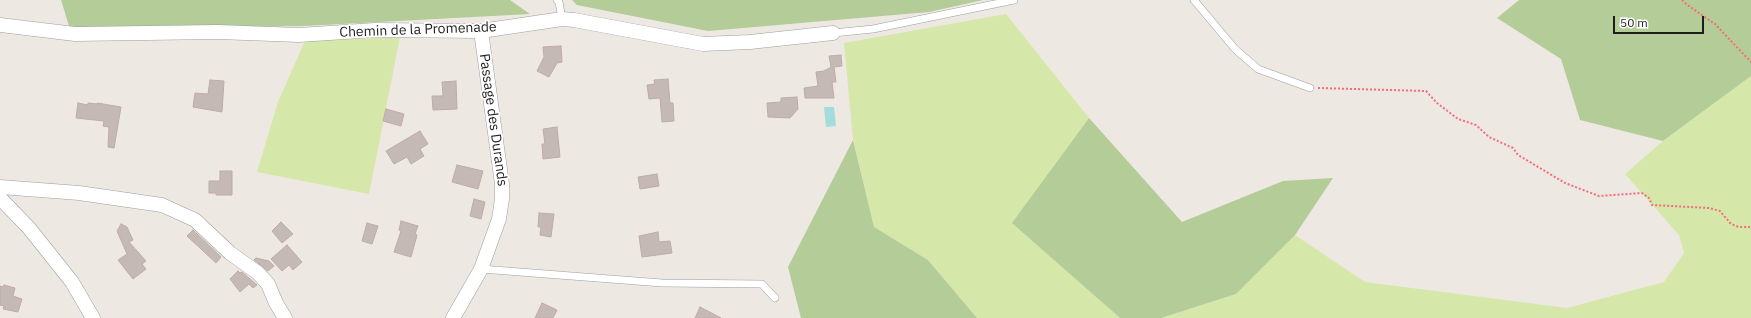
<!DOCTYPE html>
<style>
body{margin:0}
#map{position:relative;width:1751px;height:318px;overflow:hidden;background:#eee8e3;font-family:"IBM Plex Sans",sans-serif}
canvas{display:block}
.scale{position:absolute;left:1613px;top:16px;width:91px;height:18px;box-sizing:border-box;border:2px solid #1d1d1d;border-top:0;padding-left:5px;font-size:12px;line-height:14px;white-space:nowrap;color:#1d1d1d;-webkit-text-stroke:3px #fff;paint-order:stroke}
</style>
<div id="map">
<canvas width="1751" height="318"></canvas>
<div class="scale">50 m</div>
</div>
<script>
const context = document.querySelector('canvas').getContext('2d');
context.lineJoin = 'round';
function paint(path, color) { context.fillStyle = color; context.fill(path, 'evenodd'); }
const shape = rows => new Path2D(rows.map(r => 'M' + r).join(''));
function strokePath(path, color, width, dash) { context.strokeStyle = color; context.lineWidth = width; context.lineCap = dash ? 'butt' : 'round'; context.setLineDash(dash || []); context.stroke(path); }
function drawText(font, color, halo, rows, align = 'center') {
  context.font = font + ' "IBM Plex Sans",sans-serif'; context.lineWidth = 3.5; context.setLineDash([]); context.textBaseline = 'middle'; context.strokeStyle = halo; context.fillStyle = color; for (const [text, x, y, turn = 0] of rows) {
    context.save(); context.translate(x, y); context.rotate((+turn || 0) * Math.PI / 180); context.textAlign = isNaN(turn) ? turn : align; if (halo) context.strokeText(text, 0, 0); context.fillText(text, 0, 0); context.restore();
  }
}
const grass = shape([
 [1006,14,1089,118,1013,223,1120,318,977,318,928,260,874,227,853,139,844,43],
 [400,37,369,194,257,172,278,102,305,41],
 [1751,76,1751,318,1161,318,1236,294,1295,235,1365,282,1567,308,1664,282,1684,253,1679,235,1625,174,1663,141]
]);
const forest = shape([
 [61,0,510,0,530,14,304,26,70,29],
 [572,0,983,0,929,12,708,31,577,5],
 [1519,0,1751,0,1751,76,1663,141,1580,120,1561,59,1497,18],
 [1089,118,1182,222,1283,181,1333,178,1295,235,1236,294,1161,318,1120,318,1012,223],
 [853,140,874,227,928,260,977,318,801,318,788,267]
]);
const water = shape([
 [824,107,834,107,836,126,826,127]
]);
const building = shape([
 [561,46,562,62,557,63,549,77,537,71,544,57,543,47,561,46],
 [841,55,842,66,834,67,836,82,832,82,834,98,805,98,804,88,818,86,816,72,824,71,831,67,829,56,841,55],
 [668,79,670,103,673,103,674,121,662,122,660,98,649,99,647,85,655,84,654,80,668,79],
 [210,80,224,81,222,112,193,107,195,93,208,94,210,80],
 [456,81,457,109,433,110,432,96,443,96,442,82,456,81],
 [797,97,798,109,790,118,768,117,767,103,781,102,781,98,797,97],
 [78,103,88,105,88,103,97,104,97,103,121,107,114,148,108,147,109,127,103,126,104,121,76,118,78,103],
 [386,109,404,114,401,126,383,121,386,109],
 [557,127,560,157,543,159,542,144,545,144,543,129,557,127],
 [420,131,428,144,420,149,424,156,411,164,407,157,394,164,386,151,420,131],
 [457,165,483,171,478,189,452,182,457,165],
 [220,171,232,171,232,195,216,195,216,193,209,193,209,181,220,181,220,171],
 [657,174,659,186,640,189,638,177,657,174],
 [474,199,485,202,481,219,470,216,474,199],
 [539,213,554,214,551,237,540,235,541,227,538,227,539,213],
 [401,221,418,226,415,234,417,235,411,257,394,252,401,231,399,230,401,221],
 [281,222,293,234,282,243,272,231,281,222],
 [367,223,378,226,372,244,362,241,367,223],
 [121,224,127,227,133,240,129,242,146,261,142,264,146,269,133,279,118,260,127,254,117,231,121,224],
 [193,230,221,257,216,263,187,236,193,230],
 [658,232,659,242,670,241,672,253,642,257,639,236,658,232],
 [287,245,302,262,293,270,289,265,282,271,271,259,287,245],
 [256,258,269,261,274,266,268,271,254,260,256,258],
 [238,271,240,273,242,272,257,285,253,288,249,284,240,292,230,279,238,271],
 [4,285,15,288,13,296,22,299,18,312,3,309,4,306,0,305,0,286,3,287,4,285],
 [542,303,557,310,553,318,535,318,542,303],
 [700,307,721,318,695,318,700,307]
]);
const path = shape([
 [1682,0,1686,4,1715,24,1751,62],
 [1318,88,1426,91,1437,103,1458,119,1476,125,1489,137,1513,148,1518,155,1565,183,1599,196,1642,193,1649,198,1652,205,1709,208,1720,211,1731,224,1739,227,1751,227]
]);
const service = shape([
 [557,0,559,2,562,19],
 [1194,0,1235,49,1258,69,1310,88],
 [833,33,873,29,1014,0],
 [481,269,662,283,762,284,775,298]
]);
const minor = shape([
 [0,25,75,34,218,32,299,35,375,30,481,31,562,19,574,20,703,44,750,42,833,33],
 [0,187,79,193,162,205,195,220,230,253,258,273,268,284,276,303,285,318],
 [0,198,29,228,72,282,93,318],
 [453,318,481,269,499,219,502,199,502,184,481,31]
]);
const streetNames = [
 ["Chemin de la Promenade",418,30,-2],
 ["Passage des Durands",493,120,82]
];
paint(grass, '#d5e7a9');
paint(forest, '#b3cc98');
paint(water, '#a4dbdb');
paint(building, '#c5b9b6');
strokePath(building, '#bfaba5', 1);
strokePath(service, '#9e9e9e', 8);
strokePath(minor, '#9e9e9e', 15);
strokePath(path, '#f76b7b', 2, [2, 2]);
strokePath(service, '#fff', 7);
strokePath(minor, '#fff', 14);
drawText('14px', '#1d1d1d', '#fff', streetNames);
</script>
